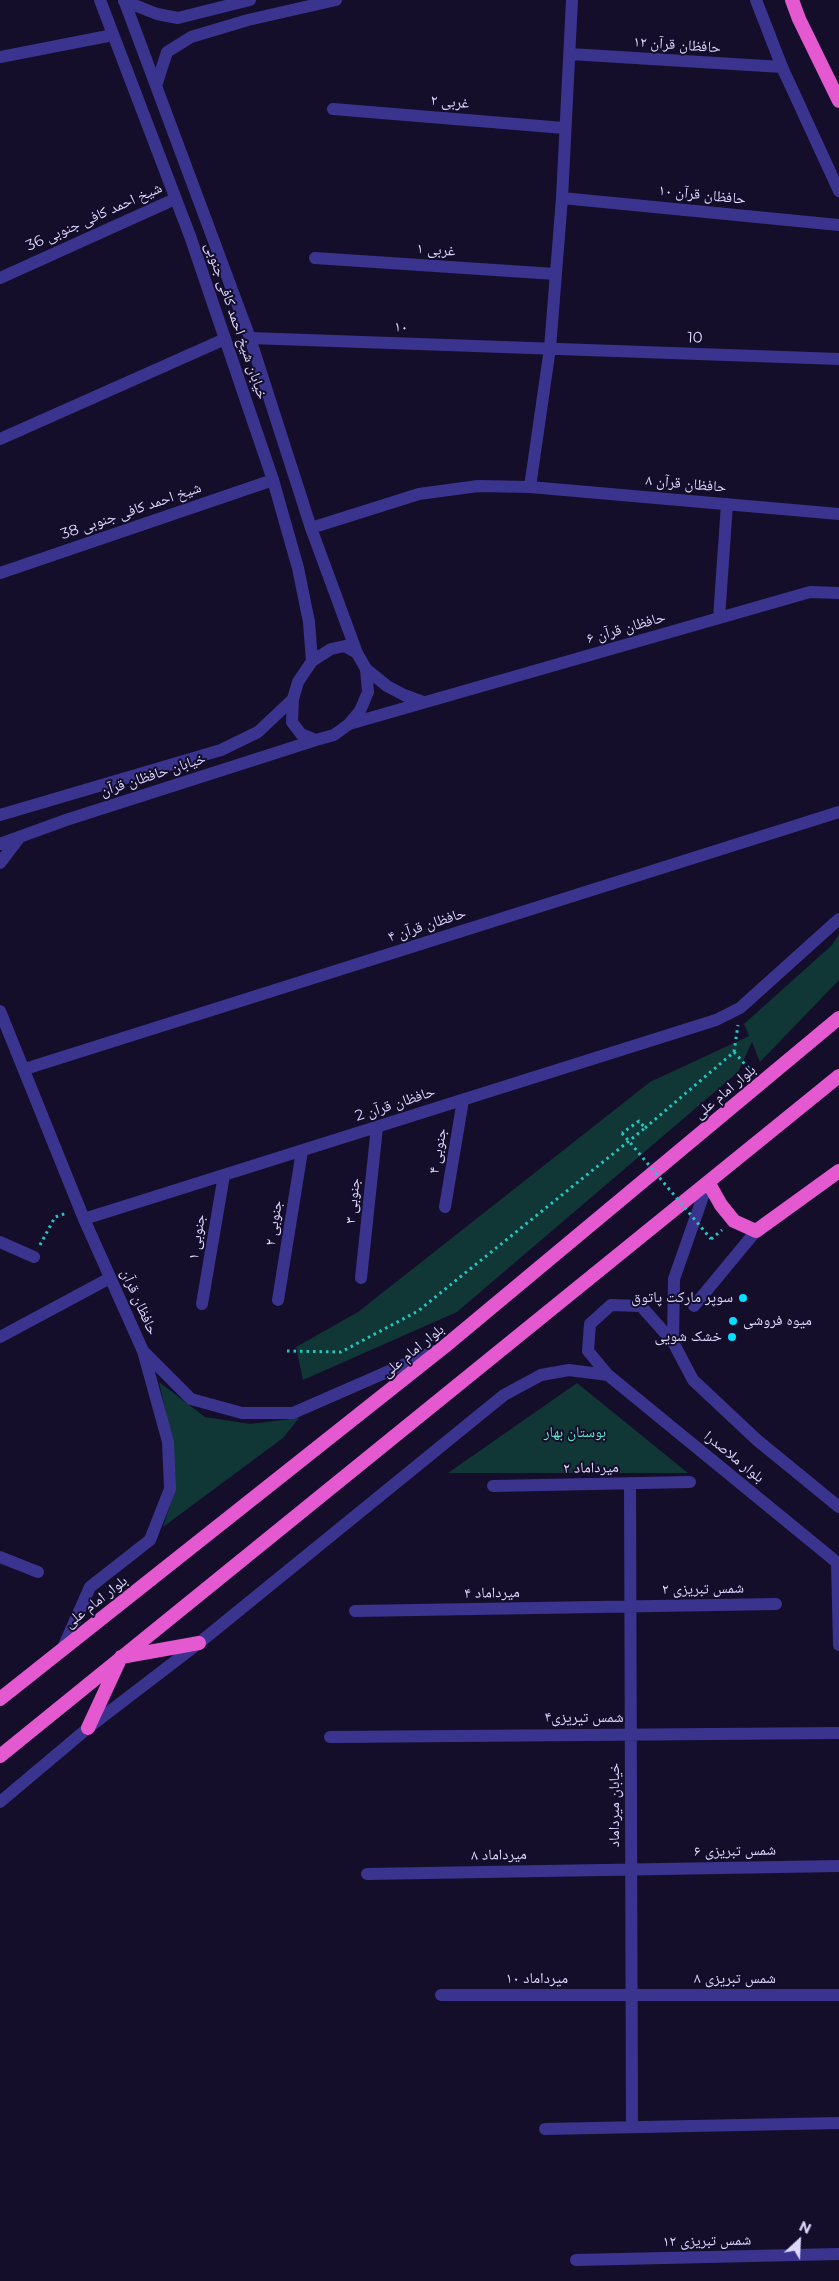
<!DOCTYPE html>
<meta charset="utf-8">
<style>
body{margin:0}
#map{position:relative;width:839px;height:2281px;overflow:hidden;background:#140e2b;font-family:Montserrat,sans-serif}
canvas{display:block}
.north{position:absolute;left:774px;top:2216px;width:50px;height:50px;-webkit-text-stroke:4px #140e2b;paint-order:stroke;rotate:25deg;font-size:14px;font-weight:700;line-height:20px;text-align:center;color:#ded8ff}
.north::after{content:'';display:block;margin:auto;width:18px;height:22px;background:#ded8ff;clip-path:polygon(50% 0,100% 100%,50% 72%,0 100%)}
</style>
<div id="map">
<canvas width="839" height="2281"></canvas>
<div class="north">N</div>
</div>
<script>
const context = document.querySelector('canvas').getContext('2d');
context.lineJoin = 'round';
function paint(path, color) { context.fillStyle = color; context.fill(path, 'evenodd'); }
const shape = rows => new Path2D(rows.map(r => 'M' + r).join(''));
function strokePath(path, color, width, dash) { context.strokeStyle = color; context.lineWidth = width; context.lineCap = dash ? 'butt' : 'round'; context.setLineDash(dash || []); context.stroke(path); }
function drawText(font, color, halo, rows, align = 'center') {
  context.font = font + ' Montserrat,"Noto Naskh Arabic",sans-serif'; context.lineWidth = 4; context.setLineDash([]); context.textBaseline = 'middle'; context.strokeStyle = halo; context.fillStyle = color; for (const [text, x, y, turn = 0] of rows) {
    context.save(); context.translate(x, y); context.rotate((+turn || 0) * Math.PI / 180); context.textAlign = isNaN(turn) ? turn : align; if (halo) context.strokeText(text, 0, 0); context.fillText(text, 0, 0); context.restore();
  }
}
const green = shape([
 [839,934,839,980,760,1062,752,1042,738,1072,457,1312,303,1380,296,1347,358,1312,650,1082,749,1036,744,1024,832,945],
 [159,1382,205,1417,250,1424,299,1418,283,1438,163,1527,175,1491,173,1443],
 [577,1383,688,1473,448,1473]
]);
const path = shape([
 [734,1052,738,1025],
 [645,1128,734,1052,752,1072],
 [711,1239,722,1230],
 [40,1245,55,1217,67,1213],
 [287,1351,341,1352,418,1311,645,1128,639,1121,622,1133]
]);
const minor = shape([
 [570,54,782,67],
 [0,57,113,35],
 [333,109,564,128],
 [562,198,839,225],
 [315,258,555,274],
 [0,278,175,199],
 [250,338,839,359],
 [0,439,225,339],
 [530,487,839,514],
 [311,528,419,494,478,486,530,487,550,348,562,198,572,0],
 [0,573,273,480],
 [719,618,727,504],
 [366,669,387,686,404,695,423,702],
 [349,724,810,592,839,593],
 [25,1069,839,812],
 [445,1207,463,1100],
 [84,1219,716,1020,740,1008,839,919],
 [0,1242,34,1257],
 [361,1278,377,1127],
 [278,1300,302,1151],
 [202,1304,224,1175],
 [694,1306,756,1231],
 [0,1337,110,1278],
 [630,1483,632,2127],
 [493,1486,690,1482],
 [0,1557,38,1572],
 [355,1611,776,1604],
 [330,1737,839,1733],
 [367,1874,839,1866],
 [441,1995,839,1995],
 [545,2129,839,2123],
 [576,2260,839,2254]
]);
const tertiary = shape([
 [100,0,190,236,273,480,298,568,309,622,312,661],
 [124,0,250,338,311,528,357,653],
 [756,0,782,67,839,191],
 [124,1,157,14,178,18,250,0],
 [156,86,167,52,191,37,248,20,336,0],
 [345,646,357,653,366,669,368,692,360,711,349,724,334,735,316,740,301,734,292,722,293,699,298,682,312,661,331,649,345,646],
 [0,815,221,750,258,732,293,699],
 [0,844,66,820,316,740],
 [0,863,19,838],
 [0,1011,84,1219,143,1351,191,1399,242,1413,293,1413,435,1351],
 [673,1342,674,1279,708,1182],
 [839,1507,757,1440,693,1380,673,1342,641,1306,611,1305,590,1324,588,1351,608,1375,839,1564],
 [837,1562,839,1645],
 [62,1650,90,1587,150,1540,170,1489,168,1442,143,1351],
 [0,1802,88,1728,199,1643,504,1395,541,1375,569,1370,608,1375]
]);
const trunk = shape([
 [792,0,799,19,839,101],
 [708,1182,721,1205,734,1221,756,1231,839,1171],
 [0,1699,444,1347,839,1018],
 [88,1728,121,1657,199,1643],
 [0,1756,839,1076]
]);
const pathBridge = shape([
 [622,1133,711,1239]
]);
const markers = [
 [743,1298,5,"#04deff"],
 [733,1321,5,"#04deff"],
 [732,1337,5,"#04deff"]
];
const streetNames = [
 ["حافظان قرآن ۱۲",677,45,4],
 ["۲ غربی",450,102,5],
 ["حافظان قرآن ۱۰",702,195,6],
 ["شیخ احمد کافی جنوبی 36",94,217,-24],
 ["۱ غربی",436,250,4],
 ["خیابان شیخ احمد کافی جنوبی",236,321,71],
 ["۱۰",401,327,2],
 ["10",695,338,2],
 ["حافظان قرآن ۸",686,484,5],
 ["شیخ احمد کافی جنوبی 38",131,511,-19],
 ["حافظان قرآن ۶",626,628,-16],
 ["خیابان حافظان قرآن",153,775,-18],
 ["حافظان قرآن ۴",427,925,-18],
 ["بلوار امام علی",725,1092,-40],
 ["حافظان قرآن 2",395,1104,-18],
 ["جنوبی ۴",438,1151,-80],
 ["جنوبی ۳",353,1201,-84],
 ["جنوبی ۲",274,1223,-81],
 ["جنوبی ۱",197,1237,-81],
 ["حافظان قرآن",139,1302,66],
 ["بلوار امام علی",413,1351,-39],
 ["بلوار ملاصدرا",734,1457,39],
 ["میرداماد ۲",591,1468,-1],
 ["شمس تبریزی ۲",703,1589,-1],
 ["میرداماد ۴",492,1593,-1],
 ["بلوار امام علی",96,1602,-38],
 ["شمس تیریزی۴",584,1718],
 ["خیابان میرداماد",615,1805,-90],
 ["شمس تبریزی ۶",735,1851,-1],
 ["میرداماد ۸",499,1855,-1],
 ["میرداماد ۱۰",537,1979],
 ["شمس تبریزی ۸",735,1979],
 ["شمس تبریزی ۱۲",707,2241,-1]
];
const poiNames = [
 ["سوپر مارکت پاتوق",733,1298],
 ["میوه فروشی",743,1321,"left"],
 ["خشک شویی",722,1337]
];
const parkNames = [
 ["بوستان بهار",575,1433]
];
paint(green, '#103636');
strokePath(path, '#23c8c4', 3, [2.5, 4]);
strokePath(minor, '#3a348f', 12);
strokePath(tertiary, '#3a348f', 12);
strokePath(trunk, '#e459d0', 14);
strokePath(pathBridge, '#23c8c4', 3, [2.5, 4]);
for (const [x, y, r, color] of markers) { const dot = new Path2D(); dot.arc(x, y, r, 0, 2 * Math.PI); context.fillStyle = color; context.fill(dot); strokePath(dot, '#140e2b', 2); }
drawText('15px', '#ded8ff', '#140e2b', streetNames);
drawText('15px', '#ded8ff', '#140e2b', poiNames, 'right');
drawText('15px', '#57edcc', '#140e2b', parkNames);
</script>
